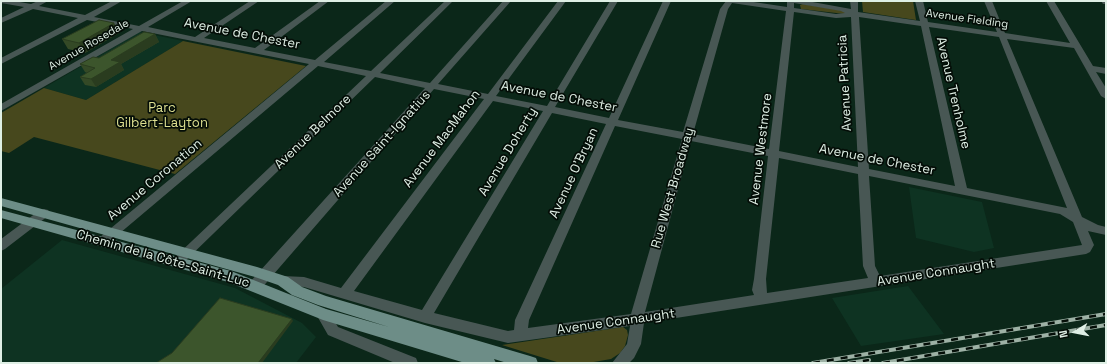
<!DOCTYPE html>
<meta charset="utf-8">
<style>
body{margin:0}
#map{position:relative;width:1107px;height:364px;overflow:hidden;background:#0b2719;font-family:"Space Grotesk",sans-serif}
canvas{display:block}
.frame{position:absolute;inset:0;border:2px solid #dfefe5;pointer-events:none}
.north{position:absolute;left:1055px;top:312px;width:40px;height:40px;-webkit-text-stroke:3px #040d07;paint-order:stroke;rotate:260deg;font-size:11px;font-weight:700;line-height:16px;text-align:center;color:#dfefe5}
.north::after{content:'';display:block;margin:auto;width:14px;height:18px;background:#dfefe5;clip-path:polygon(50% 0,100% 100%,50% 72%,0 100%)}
</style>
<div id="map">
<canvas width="1107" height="364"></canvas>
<div class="frame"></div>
<div class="north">N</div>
</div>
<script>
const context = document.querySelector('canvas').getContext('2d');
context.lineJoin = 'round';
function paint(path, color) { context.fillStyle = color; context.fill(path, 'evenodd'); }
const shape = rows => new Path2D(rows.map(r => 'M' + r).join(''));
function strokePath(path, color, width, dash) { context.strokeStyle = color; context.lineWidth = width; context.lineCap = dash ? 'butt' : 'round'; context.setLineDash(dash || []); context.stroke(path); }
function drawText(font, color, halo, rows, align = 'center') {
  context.font = font + ' "Space Grotesk",sans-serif'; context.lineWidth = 3.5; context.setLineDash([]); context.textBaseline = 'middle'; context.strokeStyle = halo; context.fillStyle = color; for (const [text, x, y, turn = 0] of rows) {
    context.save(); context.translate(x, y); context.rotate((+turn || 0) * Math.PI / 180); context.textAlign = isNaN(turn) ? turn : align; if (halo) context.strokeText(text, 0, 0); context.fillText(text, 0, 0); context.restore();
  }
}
const built = shape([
 [140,32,183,41,86,100,44,88],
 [909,187,982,202,994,248,974,252,916,238],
 [62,240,235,288,302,323,316,337,296,363,1,363,1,289],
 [908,286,944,334,861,346,832,298]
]);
const green = shape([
 [862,1,913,1,916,20,863,12],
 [803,4,845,11,845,14,801,9,800,5],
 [183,41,306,66,175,174,34,137,9,153,1,151,1,113,44,88,86,100],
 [623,327,627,330,628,335,625,346,620,353,611,359,588,363,560,363,502,345]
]);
const minor = shape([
 [1,1,14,1,31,4,38,1,48,1,39,6,85,15,112,1,122,1,94,17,139,26,183,1,192,1,148,27,195,37,250,1,259,1,204,38,255,48,320,1,329,1,264,50,315,60,386,1,395,1,324,62,371,71,445,1,453,1,380,73,430,83,503,1,511,1,438,84,488,94,558,1,566,1,496,96,547,106,610,1,618,1,555,107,609,118,663,1,671,1,618,120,683,132,720,9,726,1,747,1,787,7,787,1,807,1,851,9,850,1,858,1,858,12,920,21,915,1,923,1,928,22,997,32,984,1,992,1,1005,33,1070,43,1046,1,1054,1,1093,66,1106,68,1106,74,1096,72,1106,88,1106,99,1101,96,1074,48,1007,39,1082,217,1098,225,1106,227,1106,235,1088,231,1094,245,1090,252,1086,254,644,323,641,344,634,358,629,363,612,363,627,344,630,326,508,343,425,323,304,287,278,285,277,281,278,277,283,276,304,277,341,288,484,99,434,89,260,290,255,291,250,290,248,286,250,282,425,88,375,77,181,265,177,267,173,265,171,262,173,259,366,76,318,66,107,244,103,246,99,244,97,241,99,238,309,64,142,31,1,111,1,104,133,29,87,20,1,64,1,58,78,18,33,9,1,23,1,18,24,7,1,3,1,1],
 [732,3,786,11,769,149,693,134,728,9,732,3],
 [794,3,841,11,845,13,836,14,794,8,794,3],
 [794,12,836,18,851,17,858,167,779,151,794,12],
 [859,17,921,26,955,186,869,169,859,17],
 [929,27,999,37,1067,208,967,188,929,27],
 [493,101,543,111,422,310,354,291,493,101],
 [552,113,606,124,515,320,514,330,508,331,434,313,552,113],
 [615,126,682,139,631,314,528,328,529,320,615,126],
 [691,141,768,156,754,279,752,290,754,295,645,312,691,141],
 [779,158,858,174,863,266,868,278,767,293,766,279,779,158],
 [869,176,1060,214,1073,222,1082,245,880,276,875,266,869,176],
 [1101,1,1106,1,1106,4,1103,4,1101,1],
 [44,209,48,210,50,213,48,216,5,249,1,251,1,239,40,210,44,209],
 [323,308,328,310,338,327,416,358,418,363,395,363,328,335,316,314,318,310,323,308]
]);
const major = shape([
 [1,198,257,267,288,277,302,287,326,296,530,356,536,358,538,363,507,363,494,359,496,363,465,363,323,320,228,282,1,218,1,210,231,271,326,309,389,327,318,305,292,295,278,285,255,277,1,206,1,198]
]);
const rail = shape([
 [813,363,1106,314],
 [849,363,869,360],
 [883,363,1106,325]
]);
const wall = shape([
 [114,23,119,33,85,53,68,49,62,39],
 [155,34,159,42,121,64,124,70,96,87,85,85,80,77,87,73,85,72,80,64,99,58]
]);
const shadedWall = shape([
 [114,23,119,33,85,53,79,43],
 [155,34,159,42,121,64,124,70,96,87,91,79,111,60],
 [292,319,293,321,262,363,258,363]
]);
const building = shape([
 [99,20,114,23,79,43,62,39,99,20],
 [144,32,155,34,111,60,120,62,91,79,80,77,95,68,80,64,93,57,99,58,144,32],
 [220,298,292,319,258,363,156,363,172,353,220,298]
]);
const farStreetnames = [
 ["Avenue Fielding",967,19,8],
 ["Avenue Rosedale",89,45,-30]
];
const streetNames = [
 ["Avenue de Chester",242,34,11],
 ["Avenue Patricia",845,83,-93],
 ["Avenue Trenholme",953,93,77],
 ["Avenue de Chester",559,97,11],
 ["Avenue Belmore",313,132,-44],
 ["Avenue MacMahon",442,139,-53],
 ["Avenue Saint-Ignatius",382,144,-48],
 ["Avenue Westmore",761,149,-83],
 ["Avenue Doherty",508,152,-59],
 ["Avenue de Chester",877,160,11],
 ["Avenue O'Bryan",574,173,-65],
 ["Avenue Coronation",155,180,-40],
 ["Rue West Broadway",673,188,-74],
 ["Chemin de la Côte-Saint-Luc",163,259,16],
 ["Avenue Connaught",936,273,-9],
 ["Avenue Connaught",616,322,-8]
];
const parkNames = [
 ["Parc",162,108],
 ["Gilbert-Layton",162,123]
];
paint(built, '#0e3322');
paint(green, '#47481d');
paint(minor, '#485754');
paint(major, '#6d8d87');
strokePath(rail, '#9db1a5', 4);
strokePath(rail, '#040d07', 2.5, [7]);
paint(wall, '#344926');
paint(shadedWall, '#2a3c1f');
paint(building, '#3c552c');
strokePath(building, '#2a3c1f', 1);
drawText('11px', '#dfefe5', '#040d07', farStreetnames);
drawText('13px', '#dfefe5', '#040d07', streetNames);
drawText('13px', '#dddf90', '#040d07', parkNames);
</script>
